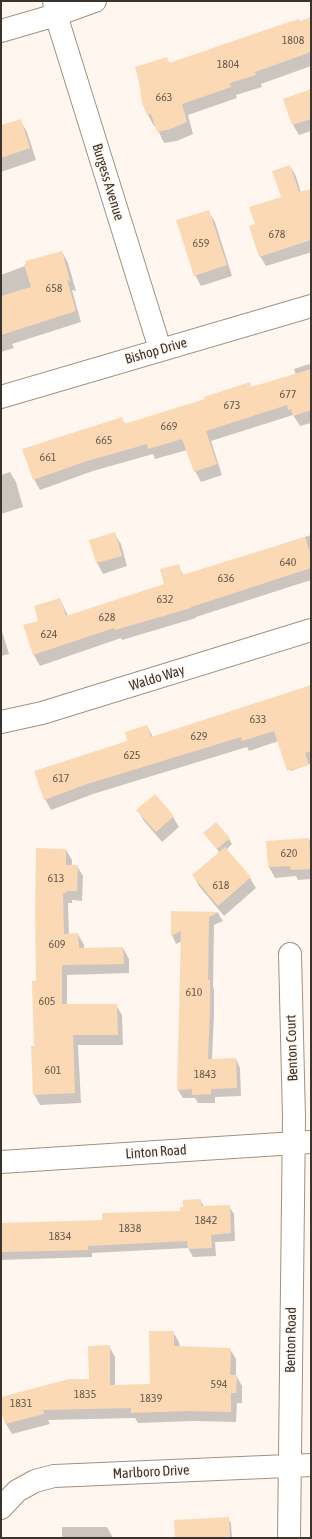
<!DOCTYPE html>
<style>
body{margin:0}
#map{position:relative;width:312px;height:1539px;overflow:hidden;background:#fff7ef;font-family:"Asap Condensed",sans-serif}
canvas{display:block}
.frame{position:absolute;inset:0;border:2px solid #3b342c;pointer-events:none}
</style>
<div id="map">
<canvas width="312" height="1539"></canvas>
<div class="frame"></div>
</div>
<script>
const context = document.querySelector('canvas').getContext('2d');
context.lineJoin = 'round';
function paint(path, color) { context.fillStyle = color; context.fill(path, 'evenodd'); }
const shape = rows => new Path2D(rows.map(r => 'M' + r).join(''));
function strokePath(path, color, width, dash) { context.strokeStyle = color; context.lineWidth = width; context.lineCap = dash ? 'butt' : 'round'; context.setLineDash(dash || []); context.stroke(path); }
function drawText(font, color, halo, rows, align = 'center') {
  context.font = font + ' "Asap Condensed",sans-serif'; context.lineWidth = 3; context.setLineDash([]); context.textBaseline = 'middle'; context.strokeStyle = halo; context.fillStyle = color; for (const [text, x, y, turn = 0] of rows) {
    context.save(); context.translate(x, y); context.rotate((+turn || 0) * Math.PI / 180); context.textAlign = isNaN(turn) ? turn : align; if (halo) context.strokeText(text, 0, 0); context.fillText(text, 0, 0); context.restore();
  }
}
const shadow = shape([
 [311,18,311,66,261,84,262,87,236,95,237,98,188,115,193,134,177,141,164,143,156,126,154,126,148,115,167,59,170,64],
 [311,95,311,131,299,135,293,125],
 [20,120,27,132,36,160,1,172,1,126],
 [290,166,296,176,301,193,311,190,311,251,309,253,266,266,260,256,256,225,282,198],
 [208,211,215,222,232,276,201,286,195,275],
 [62,252,68,263,76,291,72,290,81,322,12,344,14,348,1,352,1,275],
 [309,364,311,367,311,423,300,426,293,415,211,441,222,475,201,482,195,471,187,450,155,459,153,454,93,471,40,490,34,479,121,419,125,424,206,400,249,384,251,388,296,375,294,369],
 [10,472,16,482,23,507,1,514,1,475],
 [114,533,121,544,127,566,103,574,97,563,91,540],
 [311,535,311,580,196,617,196,618,122,640,121,638,40,666,34,655,25,626,39,621,60,599,68,616,166,585,178,565,184,576],
 [1,628,9,654,1,656],
 [311,686,311,763,291,771,285,761,279,741,249,751,247,747,93,794,51,810,45,799,129,741,147,726,153,737],
 [155,795,173,817,179,827,162,842,144,821,138,811],
 [204,833,229,839,232,844,226,850,250,878,256,888,224,916,199,886,193,875,220,853],
 [309,839,311,843,311,879,298,880,296,876,275,878,269,867],
 [66,850,72,860,72,866,77,866,83,876,82,901,72,900,72,903,68,903,69,935,78,934,84,945,84,949,123,948,129,959,129,973,67,975,67,1005,116,1005,122,1015,123,1045,78,1045,81,1103,40,1105,34,1094,37,982],
 [172,912,218,913,223,921,214,925,213,987,214,990,214,1014,212,1060,236,1059,240,1068,241,1096,215,1097,215,1103,198,1103,195,1098,183,1098,178,1090,182,941,176,944,172,935],
 [200,1200,204,1207,229,1206,234,1214,235,1241,215,1242,216,1256,193,1257,188,1248,92,1253,92,1257,1,1260,1,1224,103,1221,181,1212],
 [173,1332,179,1342,180,1348,230,1349,236,1359,236,1375,242,1386,242,1403,237,1403,236,1422,193,1421,138,1423,135,1418,48,1420,50,1424,12,1434,6,1424,1,1406,1,1398,90,1380,109,1346,115,1357,115,1386,151,1385],
 [228,1518,231,1523,232,1538,176,1538],
 [62,1527,107,1527,113,1538,62,1538]
]);
const building = shape([
 [311,17,311,52,255,72,256,75,230,83,231,87,182,104,187,122,170,129,157,132,151,114,147,115,142,103,139,82,135,67,167,57,169,63,283,24,299,19,300,21],
 [311,89,311,119,292,125,283,99],
 [21,119,30,148,1,158,1,125],
 [290,165,299,192,311,189,311,240,259,257,249,226,255,224,249,207,281,197,272,171],
 [209,210,227,265,194,276,176,220],
 [62,251,70,281,67,280,76,311,1,335,1,296,31,287,24,264,26,264,25,261],
 [311,369,311,410,293,416,291,409,288,410,287,405,206,431,217,464,194,472,182,439,148,449,147,444,87,461,33,480,22,449,122,417,124,424,205,399,204,397,250,382,251,387],
 [115,532,122,556,96,563,89,540],
 [305,537,311,556,311,568,191,607,191,608,115,630,114,628,33,655,23,625,38,621,34,606,60,598,66,616,164,584,160,569,179,564,182,575],
 [311,685,311,751,305,753,309,765,287,771,274,731,242,741,241,737,87,784,44,800,34,771,127,741,125,732,147,725,151,737],
 [155,794,174,816,156,832,136,810],
 [216,822,230,838,217,849,203,833],
 [309,838,311,869,291,870,290,866,268,867,266,841],
 [225,847,251,877,218,906,192,875],
 [36,848,66,849,66,865,78,865,77,891,66,891,66,893,63,893,64,934,78,933,79,948,123,947,124,964,62,965,62,1004,117,1004,118,1035,73,1035,75,1093,33,1095,31,1046,34,1046,32,981,36,981,35,914],
 [171,911,219,912,209,917,208,980,210,980,210,1005,208,1059,236,1058,237,1088,211,1089,211,1094,192,1095,192,1089,177,1090,181,931,171,936],
 [201,1199,201,1206,230,1205,231,1233,211,1235,212,1248,188,1249,187,1241,88,1246,88,1250,1,1252,1,1223,102,1220,102,1213,180,1211,180,1207,183,1207,183,1200],
 [149,1331,174,1331,174,1346,231,1348,230,1375,237,1375,236,1393,231,1393,231,1412,187,1411,131,1413,131,1408,43,1410,44,1414,5,1424,1,1410,1,1397,69,1379,89,1379,88,1346,110,1345,110,1385,150,1384],
 [229,1517,230,1538,175,1538,174,1520]
]);
const minor = shape([
 [54,1,56,15,160,349],
 [1,397,311,306],
 [1,722,42,713,311,630],
 [1,1162,311,1142],
 [1,1508,17,1491,35,1481,54,1476,311,1465],
 [289,1538,294,1118,290,954]
]);
const major = shape([
 [1,31,56,15,95,1]
]);
const numberNames = [
 ["1808",293,40],
 ["1804",228,64],
 ["663",164,97],
 ["678",277,234],
 ["659",201,243],
 ["658",54,288],
 ["677",288,394],
 ["673",232,405],
 ["669",169,426],
 ["665",104,440],
 ["661",48,457],
 ["640",288,562],
 ["636",226,578],
 ["632",165,599],
 ["628",107,617],
 ["624",49,634],
 ["633",258,719],
 ["629",199,736],
 ["625",132,755],
 ["617",61,778],
 ["620",289,853],
 ["613",56,878],
 ["618",221,885],
 ["609",57,944],
 ["610",194,992],
 ["605",47,1001],
 ["601",53,1070],
 ["1843",205,1074],
 ["1842",206,1220],
 ["1838",130,1228],
 ["1834",60,1236],
 ["594",219,1384],
 ["1835",85,1394],
 ["1839",151,1398],
 ["1831",21,1403]
];
const streetNames = [
 ["Burgess Avenue",108,182,73],
 ["Bishop Drive",156,351,-16],
 ["Waldo Way",157,678,-17],
 ["Benton Court",292,1048,-92],
 ["Linton Road",156,1152,-4],
 ["Benton Road",291,1340,-89],
 ["Marlboro Drive",151,1472,-3]
];
paint(shadow, '#0003');
paint(building, '#fbd9b5');
strokePath(minor, '#a2907e', 24);
strokePath(major, '#a2907e', 24);
strokePath(minor, '#fff', 22);
strokePath(major, '#fff', 22);
drawText('12px', '#6b5d4e', null, numberNames);
drawText('14px', '#3b342c', '#fff7ef', streetNames);
</script>
